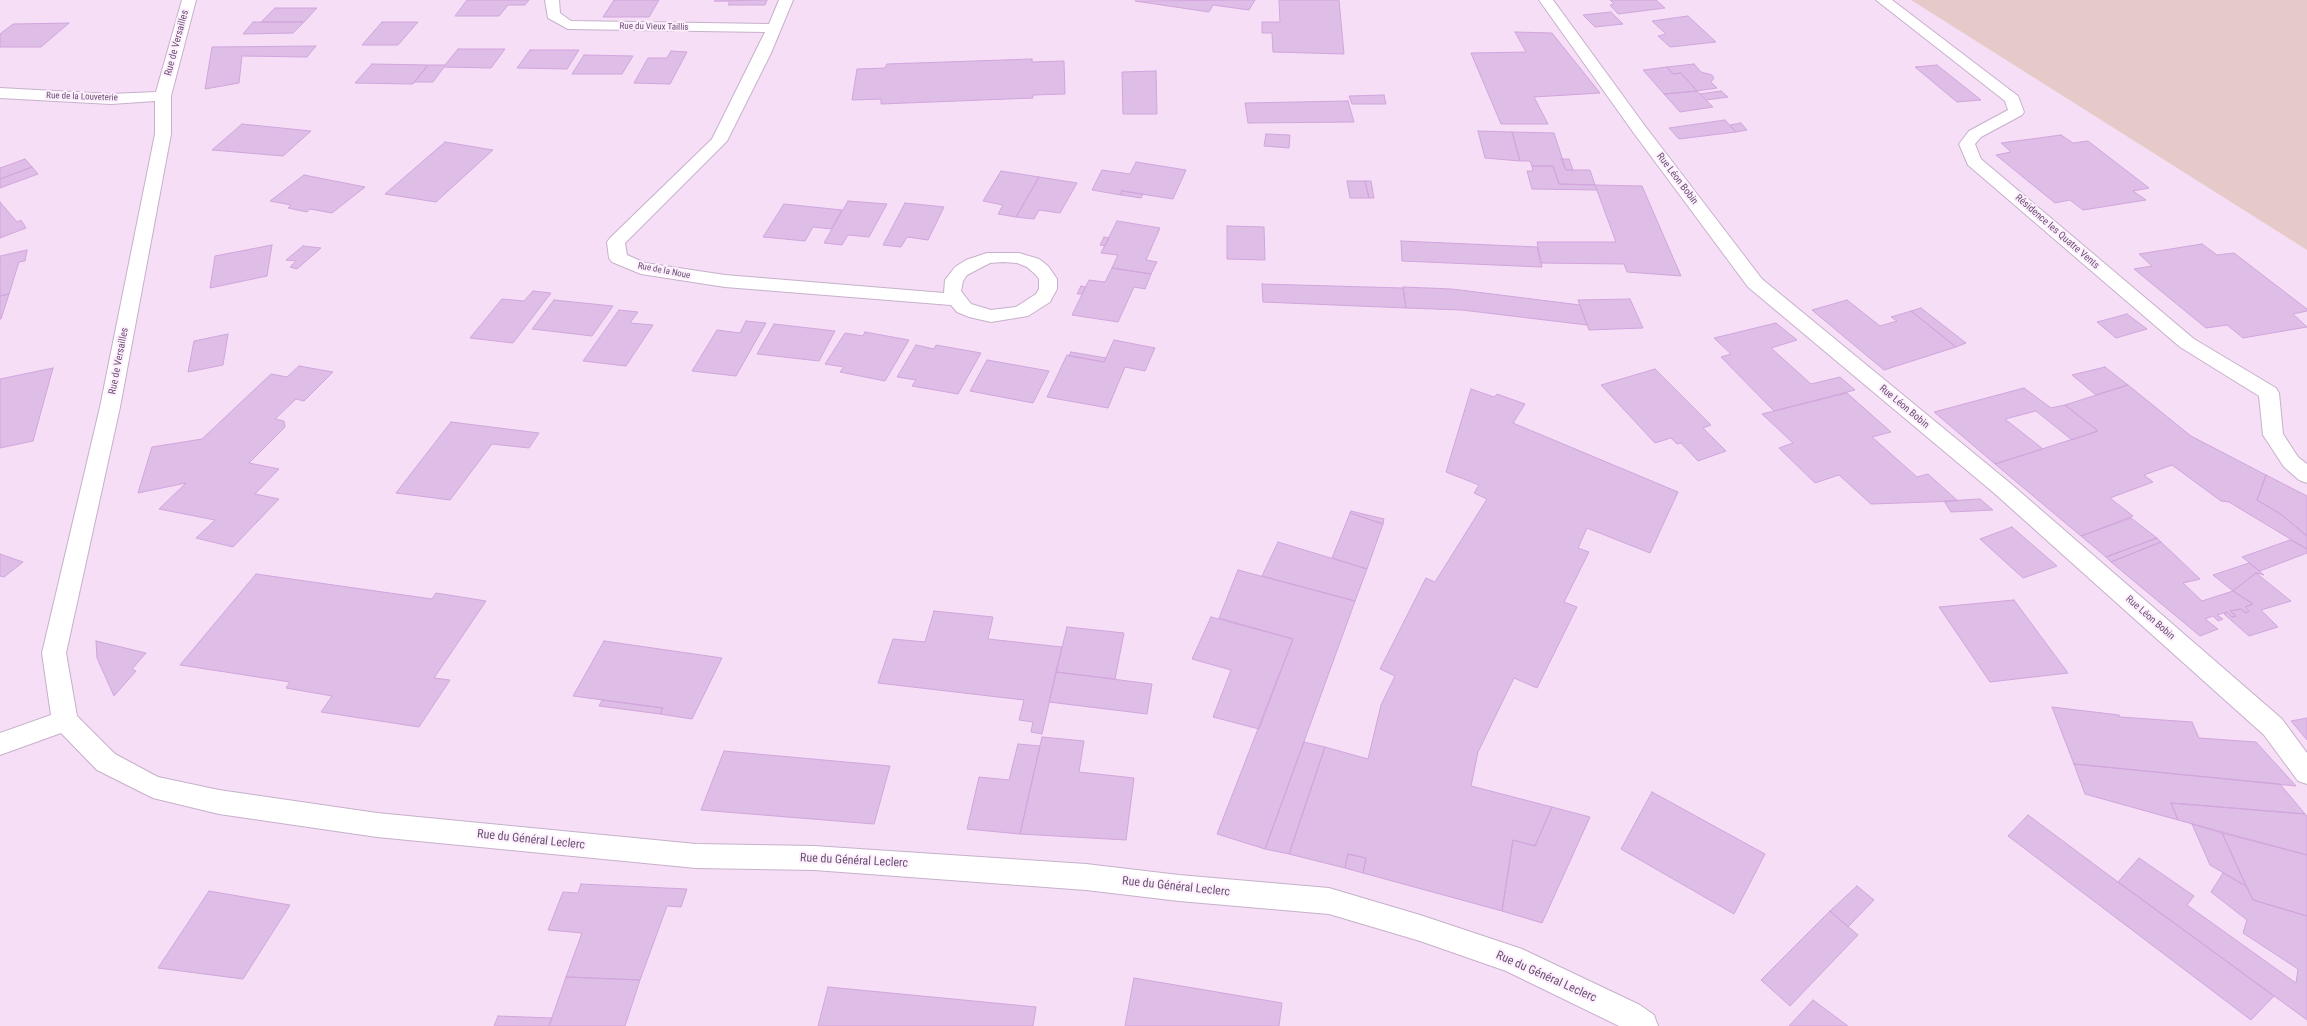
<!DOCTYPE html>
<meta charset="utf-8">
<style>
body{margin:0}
canvas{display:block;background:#fae9fa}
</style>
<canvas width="2307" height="1026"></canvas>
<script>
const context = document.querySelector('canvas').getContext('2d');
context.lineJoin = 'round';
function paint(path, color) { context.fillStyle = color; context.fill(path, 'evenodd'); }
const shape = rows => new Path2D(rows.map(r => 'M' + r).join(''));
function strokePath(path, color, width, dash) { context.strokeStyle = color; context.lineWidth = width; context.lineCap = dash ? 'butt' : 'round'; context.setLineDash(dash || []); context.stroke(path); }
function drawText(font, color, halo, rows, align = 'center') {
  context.font = font + ' "Roboto Condensed",sans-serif'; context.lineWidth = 4; context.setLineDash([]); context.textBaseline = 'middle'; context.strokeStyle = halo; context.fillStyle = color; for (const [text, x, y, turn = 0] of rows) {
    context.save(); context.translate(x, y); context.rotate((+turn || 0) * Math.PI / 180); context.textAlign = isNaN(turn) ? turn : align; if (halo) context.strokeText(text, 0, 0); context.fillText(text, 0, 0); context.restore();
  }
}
const residential = shape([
 [0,0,1911,0,2307,250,2307,1026,0,1026]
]);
const green = shape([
 [1911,0,2307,0,2307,250]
]);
const building = shape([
 [467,0,529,0,525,5,508,5,499,16,455,16,467,0],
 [614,0,659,0,649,17,603,17,614,0],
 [767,0,765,5,728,5,730,1,714,1,767,0],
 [1255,0,1249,10,1213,5,1209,12,1135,1,1255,0],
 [1279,0,1339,0,1344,54,1273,52,1272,33,1262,33,1262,22,1280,22,1279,0],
 [1610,0,1656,0,1665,8,1618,14,1610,5,1614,4,1610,0],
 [275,8,317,8,304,22,261,22,275,8],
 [1611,12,1623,24,1595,27,1583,15,1611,12],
 [1688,16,1716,42,1670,47,1658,36,1666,34,1652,21,1688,16],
 [253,22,304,22,293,33,243,34,253,22],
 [382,22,418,22,398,45,362,45,382,22],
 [69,23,41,47,0,47,0,34,13,24,69,23],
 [1515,32,1552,33,1600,93,1534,97,1548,124,1501,124,1471,53,1526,52,1515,32],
 [316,46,307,57,242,56,239,83,205,89,212,47,316,46],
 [458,49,505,49,491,68,444,67,433,82,414,82,428,65,445,65,458,49],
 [530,50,579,50,567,69,517,68,530,50],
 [671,51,687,52,670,84,634,83,648,58,667,58,671,51],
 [584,55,633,56,622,74,572,74,584,55],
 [1032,59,1032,62,1064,61,1065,94,1033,95,1033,98,881,104,881,99,852,100,857,69,885,68,887,64,1032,59],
 [372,64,428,65,413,84,355,83,372,64],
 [1694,64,1701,72,1712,75,1714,78,1711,82,1717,88,1697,91,1681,73,1673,74,1667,67,1694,64],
 [1937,65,1976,96,1981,100,1957,102,1915,67,1937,65],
 [1667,67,1673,74,1681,73,1697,91,1664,94,1643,70,1667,67],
 [1156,71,1157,114,1123,114,1122,72,1156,71],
 [1697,91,1713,107,1680,112,1664,94,1697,91],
 [1721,91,1728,97,1706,100,1700,94,1721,91],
 [1384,95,1386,104,1352,104,1349,96,1384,95],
 [1348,101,1354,122,1248,123,1245,103,1348,101],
 [1725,120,1736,132,1679,139,1669,128,1725,120],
 [1741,123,1747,130,1736,132,1730,125,1741,123],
 [242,124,311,131,283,156,212,150,242,124],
 [1478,131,1512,132,1520,161,1485,158,1478,131],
 [1512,132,1554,133,1566,170,1590,170,1595,185,1559,184,1553,166,1532,166,1530,161,1520,161,1512,132],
 [1266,134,1290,135,1289,148,1264,146,1266,134],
 [2061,135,2073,143,2088,141,2149,188,2133,191,2146,200,2083,210,2070,200,2055,203,1996,155,2011,152,2001,143,2061,135],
 [445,142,493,150,436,202,385,194,445,142],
 [25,159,32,167,0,179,0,168,25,159],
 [1561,159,1569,159,1573,170,1566,170,1561,159],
 [1136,162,1186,170,1173,199,1122,191,1121,195,1092,190,1102,170,1130,174,1136,162],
 [1532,166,1553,166,1559,184,1595,185,1597,190,1532,189,1527,171,1533,171,1532,166],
 [32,167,38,174,0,188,0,179,32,167],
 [1001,171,1039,177,1016,217,998,214,1003,205,983,201,1001,171],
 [304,175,365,187,332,213,310,209,307,212,288,208,291,205,270,201,304,175],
 [1039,177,1077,183,1060,213,1039,210,1034,219,1016,217,1039,177],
 [1347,181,1365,181,1369,198,1350,198,1347,181],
 [1365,181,1371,181,1374,198,1369,198,1365,181],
 [1595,185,1642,186,1681,276,1627,272,1624,264,1541,263,1537,242,1616,242,1595,185],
 [1122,191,1143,194,1141,198,1121,195,1122,191],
 [848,201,887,204,869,237,848,235,842,245,824,243,848,201],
 [0,202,17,222,21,220,26,228,0,238,0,202],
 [905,203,944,207,928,240,907,237,901,247,883,245,905,203],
 [784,204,842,210,831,229,813,227,805,241,763,237,784,204],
 [1117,221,1160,228,1146,260,1157,262,1151,274,1112,268,1118,255,1101,253,1117,221],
 [1227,226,1264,227,1265,260,1227,259,1227,226],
 [1104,237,1109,238,1105,246,1100,245,1104,237],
 [1401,241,1537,247,1542,267,1402,261,1401,241],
 [2202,244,2217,255,2234,253,2307,309,2307,311,2293,314,2307,327,2243,338,2227,325,2206,328,2134,269,2152,266,2139,254,2202,244],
 [272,245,267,276,210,288,215,256,272,245],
 [303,246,321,248,297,269,290,267,296,261,286,260,303,246],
 [27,250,25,261,19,262,9,294,0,296,0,256,27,250],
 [1112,268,1151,274,1145,289,1134,287,1118,322,1072,315,1089,280,1105,282,1112,268],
 [1262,284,1403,288,1406,308,1263,302,1262,284],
 [1081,286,1086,287,1082,294,1077,294,1081,286],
 [1403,287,1452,289,1580,305,1587,325,1462,310,1406,308,1403,287],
 [533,291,551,293,513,343,470,338,502,299,524,301,533,291],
 [9,294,1,319,0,319,0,296,9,294],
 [1630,299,1643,328,1589,330,1578,300,1630,299],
 [554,300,613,306,592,336,532,329,554,300],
 [1847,300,1880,326,1897,321,1891,317,1911,311,1956,347,1884,370,1812,310,1847,300],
 [1921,308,1966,343,1956,347,1911,311,1921,308],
 [619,310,638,312,630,323,653,325,626,366,583,361,619,310],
 [2127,314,2147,329,2116,338,2097,322,2127,314],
 [746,321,766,323,736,376,692,371,717,330,740,333,746,321],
 [1776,323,1797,340,1771,348,1811,384,1840,377,1855,390,1774,411,1721,357,1731,354,1714,338,1776,323],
 [774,324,835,331,819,361,757,354,774,324],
 [865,332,909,340,885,381,840,372,844,367,825,364,845,333,863,336,865,332],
 [228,334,223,365,188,372,194,341,228,334],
 [1114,340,1155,348,1145,371,1125,367,1108,408,1047,397,1067,355,1104,362,1114,340],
 [916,345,934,349,936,345,981,353,958,394,912,386,916,380,897,377,916,345],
 [1071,352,1106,358,1104,362,1069,356,1071,352],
 [987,360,1049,371,1033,403,970,391,987,360],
 [299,366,333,372,304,401,296,399,275,419,284,421,285,427,249,463,279,469,255,494,279,499,233,547,196,538,215,520,159,509,186,483,138,493,152,447,202,439,271,374,287,377,299,366],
 [2105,367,2128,385,2096,395,2072,375,2105,367],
 [53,368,33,441,0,448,0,379,53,368],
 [1655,369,1711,425,1703,428,1726,451,1698,461,1681,443,1677,444,1671,438,1655,443,1601,385,1655,369],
 [2128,385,2191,436,2266,475,2257,500,2282,515,2307,536,2307,549,2229,502,2221,501,2172,465,2144,475,2153,482,2110,498,2133,516,2081,536,1995,464,2098,431,2065,405,2128,385],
 [2024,388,2051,408,2065,405,2098,431,2072,440,2036,411,2005,419,2043,449,1995,464,1934,412,2024,388],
 [1471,389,1494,397,1497,394,1525,404,1513,423,1678,492,1650,553,1587,528,1578,548,1589,552,1564,602,1577,607,1537,688,1514,678,1478,752,1471,786,1552,807,1535,846,1513,840,1502,911,1363,873,1366,858,1348,854,1345,868,1289,854,1325,747,1368,759,1381,705,1395,676,1380,669,1426,578,1435,582,1487,499,1474,493,1479,485,1446,472,1471,389],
 [1847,393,1891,432,1872,437,1917,477,1928,474,1958,501,1871,504,1839,475,1815,483,1779,448,1793,443,1762,414,1847,393],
 [451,422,539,433,529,448,492,444,450,500,396,493,451,422],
 [2266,475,2307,496,2307,536,2282,515,2257,500,2266,475],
 [1980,499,1993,510,1951,512,1944,501,1980,499],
 [1351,511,1384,519,1383,524,1350,513,1351,511],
 [1350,513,1383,524,1367,569,1332,558,1350,513],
 [2131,518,2157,538,2106,557,2081,536,2131,518],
 [2012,527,2057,566,2023,578,1980,539,2012,527],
 [2157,538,2161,542,2111,562,2106,557,2157,538],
 [2290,540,2307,549,2307,553,2260,571,2242,557,2290,540],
 [1278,542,1367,569,1355,601,1262,576,1278,542],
 [2161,542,2200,579,2183,583,2202,601,2233,591,2253,604,2245,607,2249,611,2246,613,2241,609,2230,611,2236,616,2232,617,2227,612,2217,615,2223,619,2218,621,2213,616,2205,619,2218,629,2200,636,2111,562,2161,542],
 [0,554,23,562,4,577,0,576,0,554],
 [2249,563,2264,575,2256,573,2233,591,2213,575,2249,563],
 [1238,570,1355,601,1265,849,1217,834,1293,639,1219,618,1238,570],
 [2256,573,2291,601,2261,610,2278,627,2249,636,2224,614,2227,612,2232,617,2236,616,2230,611,2241,609,2246,613,2249,611,2245,607,2253,604,2233,591,2256,573],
 [256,574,432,599,436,593,486,601,434,678,450,680,419,727,321,712,332,696,286,688,290,682,180,665,256,574],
 [2014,600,2068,673,1990,682,1939,607,2014,600],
 [934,611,993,617,988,639,1062,647,1042,734,1031,732,1033,722,1019,720,1024,700,878,683,893,639,925,642,934,611],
 [1211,617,1293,639,1259,729,1213,717,1231,670,1192,659,1211,617],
 [1067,627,1124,633,1115,679,1056,672,1067,627],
 [96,641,146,653,132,669,136,671,114,696,97,658,96,641],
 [604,641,722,658,692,719,660,714,663,708,573,696,604,641],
 [1056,672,1152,684,1147,714,1049,702,1056,672],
 [602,700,663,708,660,714,599,706,602,700],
 [2052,707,2119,715,2120,717,2192,722,2199,738,2256,742,2296,786,2074,764,2052,707],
 [2307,718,2307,740,2291,721,2307,718],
 [1042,737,1084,741,1079,772,1134,778,1126,840,1020,834,1042,737],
 [1304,742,1325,747,1289,854,1265,849,1304,742],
 [1018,744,1040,746,1020,834,967,829,979,777,1009,780,1018,744],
 [724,751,890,766,874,824,701,810,724,751],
 [2074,764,2280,784,2305,814,2171,803,2178,820,2085,794,2074,764],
 [1652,792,1765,854,1734,914,1621,849,1652,792],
 [2171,803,2305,814,2307,816,2307,855,2178,820,2171,803],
 [1552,807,1590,817,1542,923,1502,911,1513,840,1535,846,1552,807],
 [2028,815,2118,882,2274,996,2251,1020,2008,836,2028,815],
 [2192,824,2222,833,2246,886,2210,865,2192,824],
 [2222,833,2307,855,2307,916,2253,900,2222,833],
 [1348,854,1366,858,1363,873,1345,868,1348,854],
 [2139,858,2194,896,2187,905,2296,983,2298,969,2243,933,2247,920,2211,892,2223,873,2246,886,2253,900,2307,916,2307,1020,2118,882,2139,858],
 [581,884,687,889,681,907,667,906,640,980,566,977,582,933,548,930,563,892,578,893,581,884],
 [1857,886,1874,900,1848,927,1830,911,1857,886],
 [209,891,290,905,243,979,158,968,209,891],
 [1830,911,1858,935,1790,1006,1761,980,1830,911],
 [566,977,640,980,625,1026,549,1026,566,977],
 [1134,978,1282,1003,1279,1026,1125,1026,1134,978],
 [828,987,1036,1007,1033,1026,818,1026,828,987],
 [1813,1000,1848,1026,1789,1026,1813,1000],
 [498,1016,552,1018,549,1026,494,1026,498,1016]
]);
const minor = shape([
 [182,0,196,0,171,96,171,134,120,407,66,653,77,716,115,754,158,777,219,790,377,813,696,844,814,846,1086,864,1179,875,1329,888,1420,915,1522,949,1640,1005,1654,1015,1658,1026,1619,1026,1506,971,1420,941,1329,914,1179,901,1086,890,814,870,696,868,377,837,219,814,153,798,97,770,61,733,0,755,0,733,51,715,42,653,100,407,155,134,155,101,111,104,0,98,0,88,111,94,156,92,182,0],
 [545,0,559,0,560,13,571,21,769,24,779,0,793,0,771,53,727,141,625,243,627,255,645,263,725,275,944,293,945,280,955,267,966,260,987,253,1019,253,1039,259,1048,266,1057,279,1057,289,1052,298,1050,302,1028,316,991,322,969,317,957,312,951,305,725,287,641,274,612,262,609,258,607,242,610,238,712,139,765,32,568,29,548,18,545,0],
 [1003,262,1017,263,1027,267,1035,274,1039,279,1039,289,1036,294,1016,307,991,310,971,304,961,291,963,281,967,275,990,263,1003,262],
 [1539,0,1553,0,1645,126,1762,279,2010,483,2282,719,2307,753,2307,784,2298,781,2264,735,1994,493,1748,287,1633,132,1539,0],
 [1876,0,1892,0,2018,96,2024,112,2022,115,1981,137,1975,144,1981,159,2194,339,2276,388,2279,393,2283,434,2298,457,2307,464,2307,483,2299,480,2284,467,2263,435,2259,396,2180,347,1968,165,1959,144,1969,131,2008,110,2005,101,1876,0]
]);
const farStreetnames = [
 ["Rue du Vieux Taillis",654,27,1],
 ["Rue de la Louveterie",82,97,2],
 ["Rue de la Noue",664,271,11]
];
const streetNames = [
 ["Rue de Versailles",177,43,-75],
 ["Rue Léon Bobin",1677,179,53],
 ["Résidence les Quatre Vents",2057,232,41],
 ["Rue de Versailles",119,361,-79],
 ["Rue Léon Bobin",1904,407,40],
 ["Rue Léon Bobin",2150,618,41]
];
const nearStreetnames = [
 ["Rue du Général Leclerc",531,840,6],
 ["Rue du Général Leclerc",854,861,3],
 ["Rue du Général Leclerc",1176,887,6],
 ["Rue du Général Leclerc",1546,977,24]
];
paint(residential, '#f5def6');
paint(green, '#e6c9c9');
paint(building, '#debde6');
strokePath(building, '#d2a6dd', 1);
strokePath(minor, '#c7b0cb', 2);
paint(minor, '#fff');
drawText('9px', '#6a4f72', '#fdeffd', farStreetnames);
drawText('10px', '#6a4f72', '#fdeffd', streetNames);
drawText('12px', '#6a4f72', '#fdeffd', nearStreetnames);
</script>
